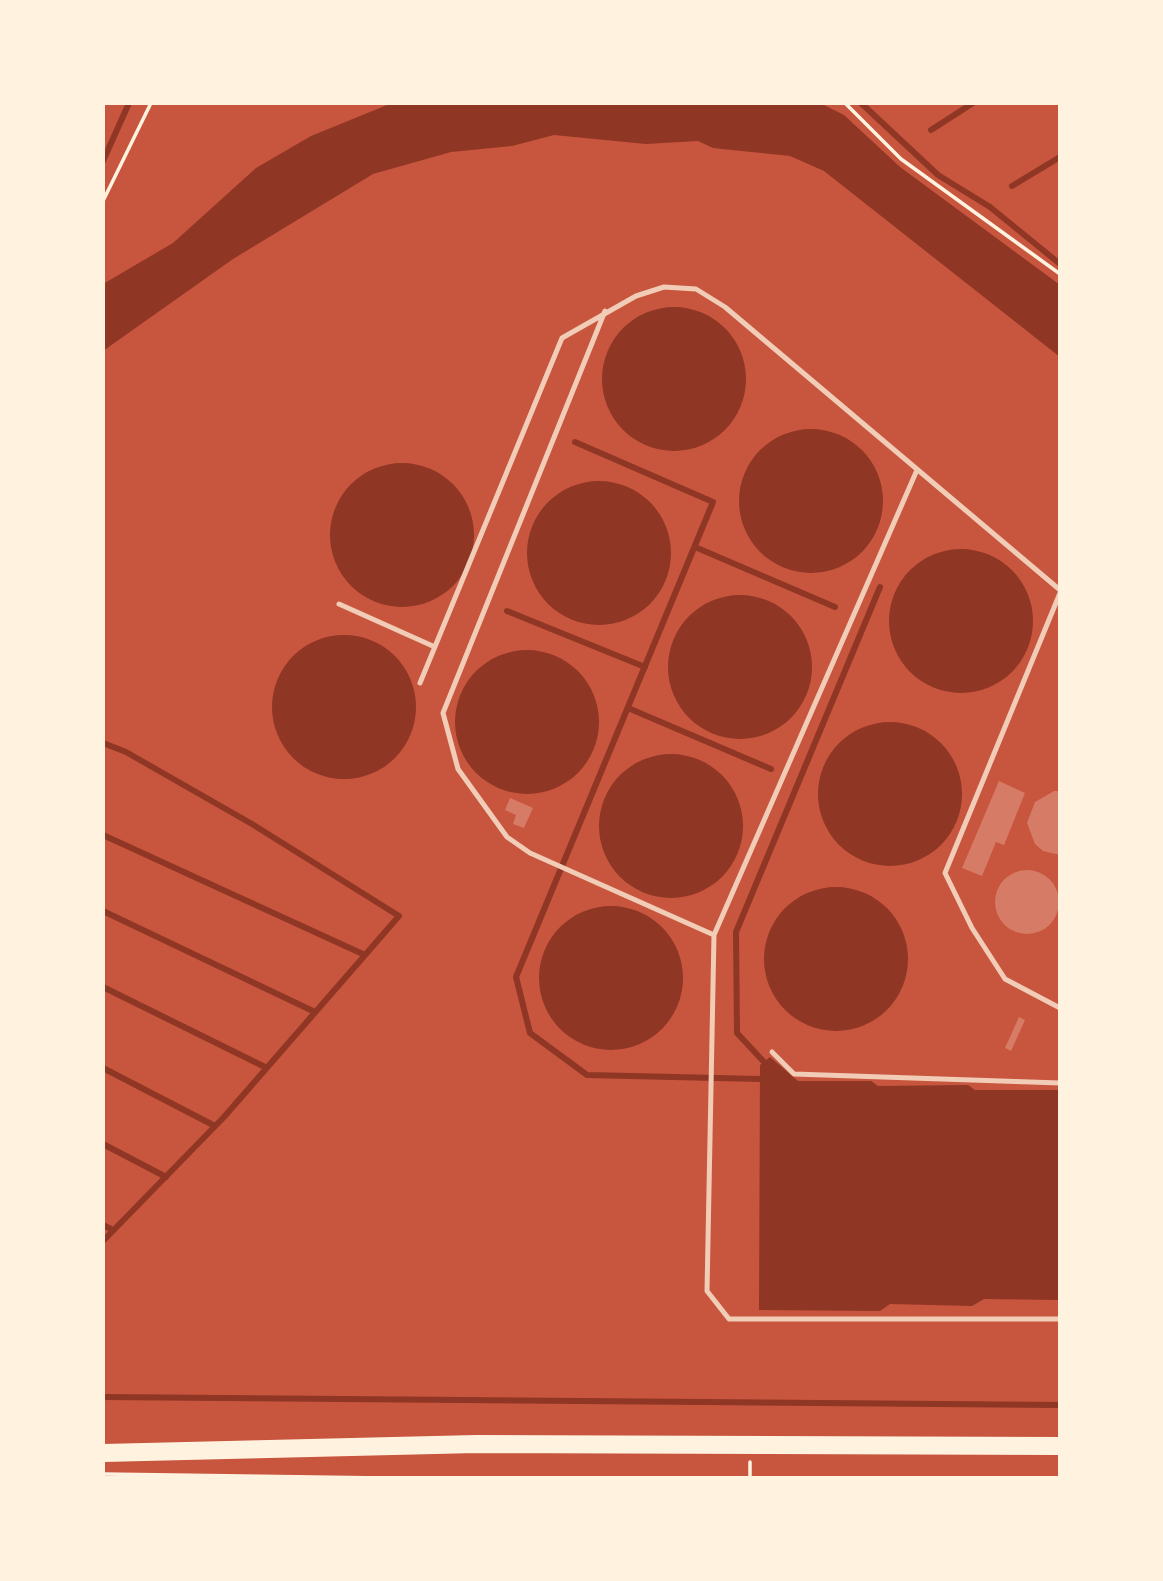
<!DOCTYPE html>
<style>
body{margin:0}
#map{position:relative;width:1163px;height:1581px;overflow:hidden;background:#c8553d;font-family:"Crimson Pro",serif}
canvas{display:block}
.frame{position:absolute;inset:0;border:105px solid #fff3e0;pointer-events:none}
</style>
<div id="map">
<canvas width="1163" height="1581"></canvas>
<div class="frame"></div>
</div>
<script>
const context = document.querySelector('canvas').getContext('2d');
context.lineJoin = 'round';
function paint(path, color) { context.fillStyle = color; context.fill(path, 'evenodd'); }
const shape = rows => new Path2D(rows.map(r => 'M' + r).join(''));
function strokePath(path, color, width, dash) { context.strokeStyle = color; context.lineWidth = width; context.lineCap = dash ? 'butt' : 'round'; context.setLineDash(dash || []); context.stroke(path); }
const water = shape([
 [392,103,820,103,844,115,900,167,1060,285,1060,357,824,171,790,156,713,148,698,141,646,144,554,135,512,146,451,152,373,174,233,259,103,351,103,284,173,243,256,168,311,136],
 '602 379a72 72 0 1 1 144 0a72 72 0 1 1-144 0Z',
 '739 501a72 72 0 1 1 144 0a72 72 0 1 1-144 0Z',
 '330 535a72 72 0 1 1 144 0a72 72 0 1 1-144 0Z',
 '527 553a72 72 0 1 1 144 0a72 72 0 1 1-144 0Z',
 '889 621a72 72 0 1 1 144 0a72 72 0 1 1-144 0Z',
 '668 667a72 72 0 1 1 144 0a72 72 0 1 1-144 0Z',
 '272 707a72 72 0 1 1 144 0a72 72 0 1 1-144 0Z',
 '455 722a72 72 0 1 1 144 0a72 72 0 1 1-144 0Z',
 '818 794a72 72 0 1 1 144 0a72 72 0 1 1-144 0Z',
 '599 826a72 72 0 1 1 144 0a72 72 0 1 1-144 0Z',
 '764 959a72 72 0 1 1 144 0a72 72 0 1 1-144 0Z',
 '539 978a72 72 0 1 1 144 0a72 72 0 1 1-144 0Z',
 [770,1057,798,1081,871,1081,878,1086,968,1085,975,1090,1060,1090,1060,1300,984,1299,972,1306,890,1304,880,1311,759,1310,760,1065]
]);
const stream = shape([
 [861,103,938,175,990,207,1060,264],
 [931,130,973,103],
 [103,161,129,103],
 [1012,186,1060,157],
 [575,442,713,502,516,977,530,1033,587,1075,760,1079],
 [695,547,835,607],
 [507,611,645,667],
 [628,708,771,769],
 [103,743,126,752,252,824,399,916,224,1117,103,1241],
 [103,835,365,955],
 [103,911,315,1012],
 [103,987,267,1068],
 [764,1062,737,1033,736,932,880,587],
 [103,1068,215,1126],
 [103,1144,166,1177],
 [103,1225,113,1230],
 [103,1397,1060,1405]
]);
const building = shape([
 [999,781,1025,793,1004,845,996,842,982,876,962,868],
 [1054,791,1060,791,1060,855,1043,851,1035,844,1027,823,1035,802],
 [510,798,533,808,524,828,513,824,516,815,505,810],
 '995 902a32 32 0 1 1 64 0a32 32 0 1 1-64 0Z',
 [1019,1017,1025,1020,1011,1051,1005,1048]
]);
const path = shape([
 [845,103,901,159,1060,274],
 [103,201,151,103],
 [103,1474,384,1478],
 [750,1478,750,1462]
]);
const service = shape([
 [605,311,443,713,458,769,507,837,530,853,714,935],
 [917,470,714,935,707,1291,729,1319,1060,1319],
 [1060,593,945,873,972,928,1005,979,1060,1008],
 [339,604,435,647],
 [420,683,562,338,636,296,664,287,696,289,725,307,1060,590],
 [772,1052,794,1074,1060,1083]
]);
const trunk = shape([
 [103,1453,476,1444,1060,1446]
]);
paint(water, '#8f3625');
strokePath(stream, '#8f3625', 6);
paint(building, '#d67c66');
strokePath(path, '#fff3e0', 3.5);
strokePath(service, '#f1ccb7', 5);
strokePath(trunk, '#fff3e0', 18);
</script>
